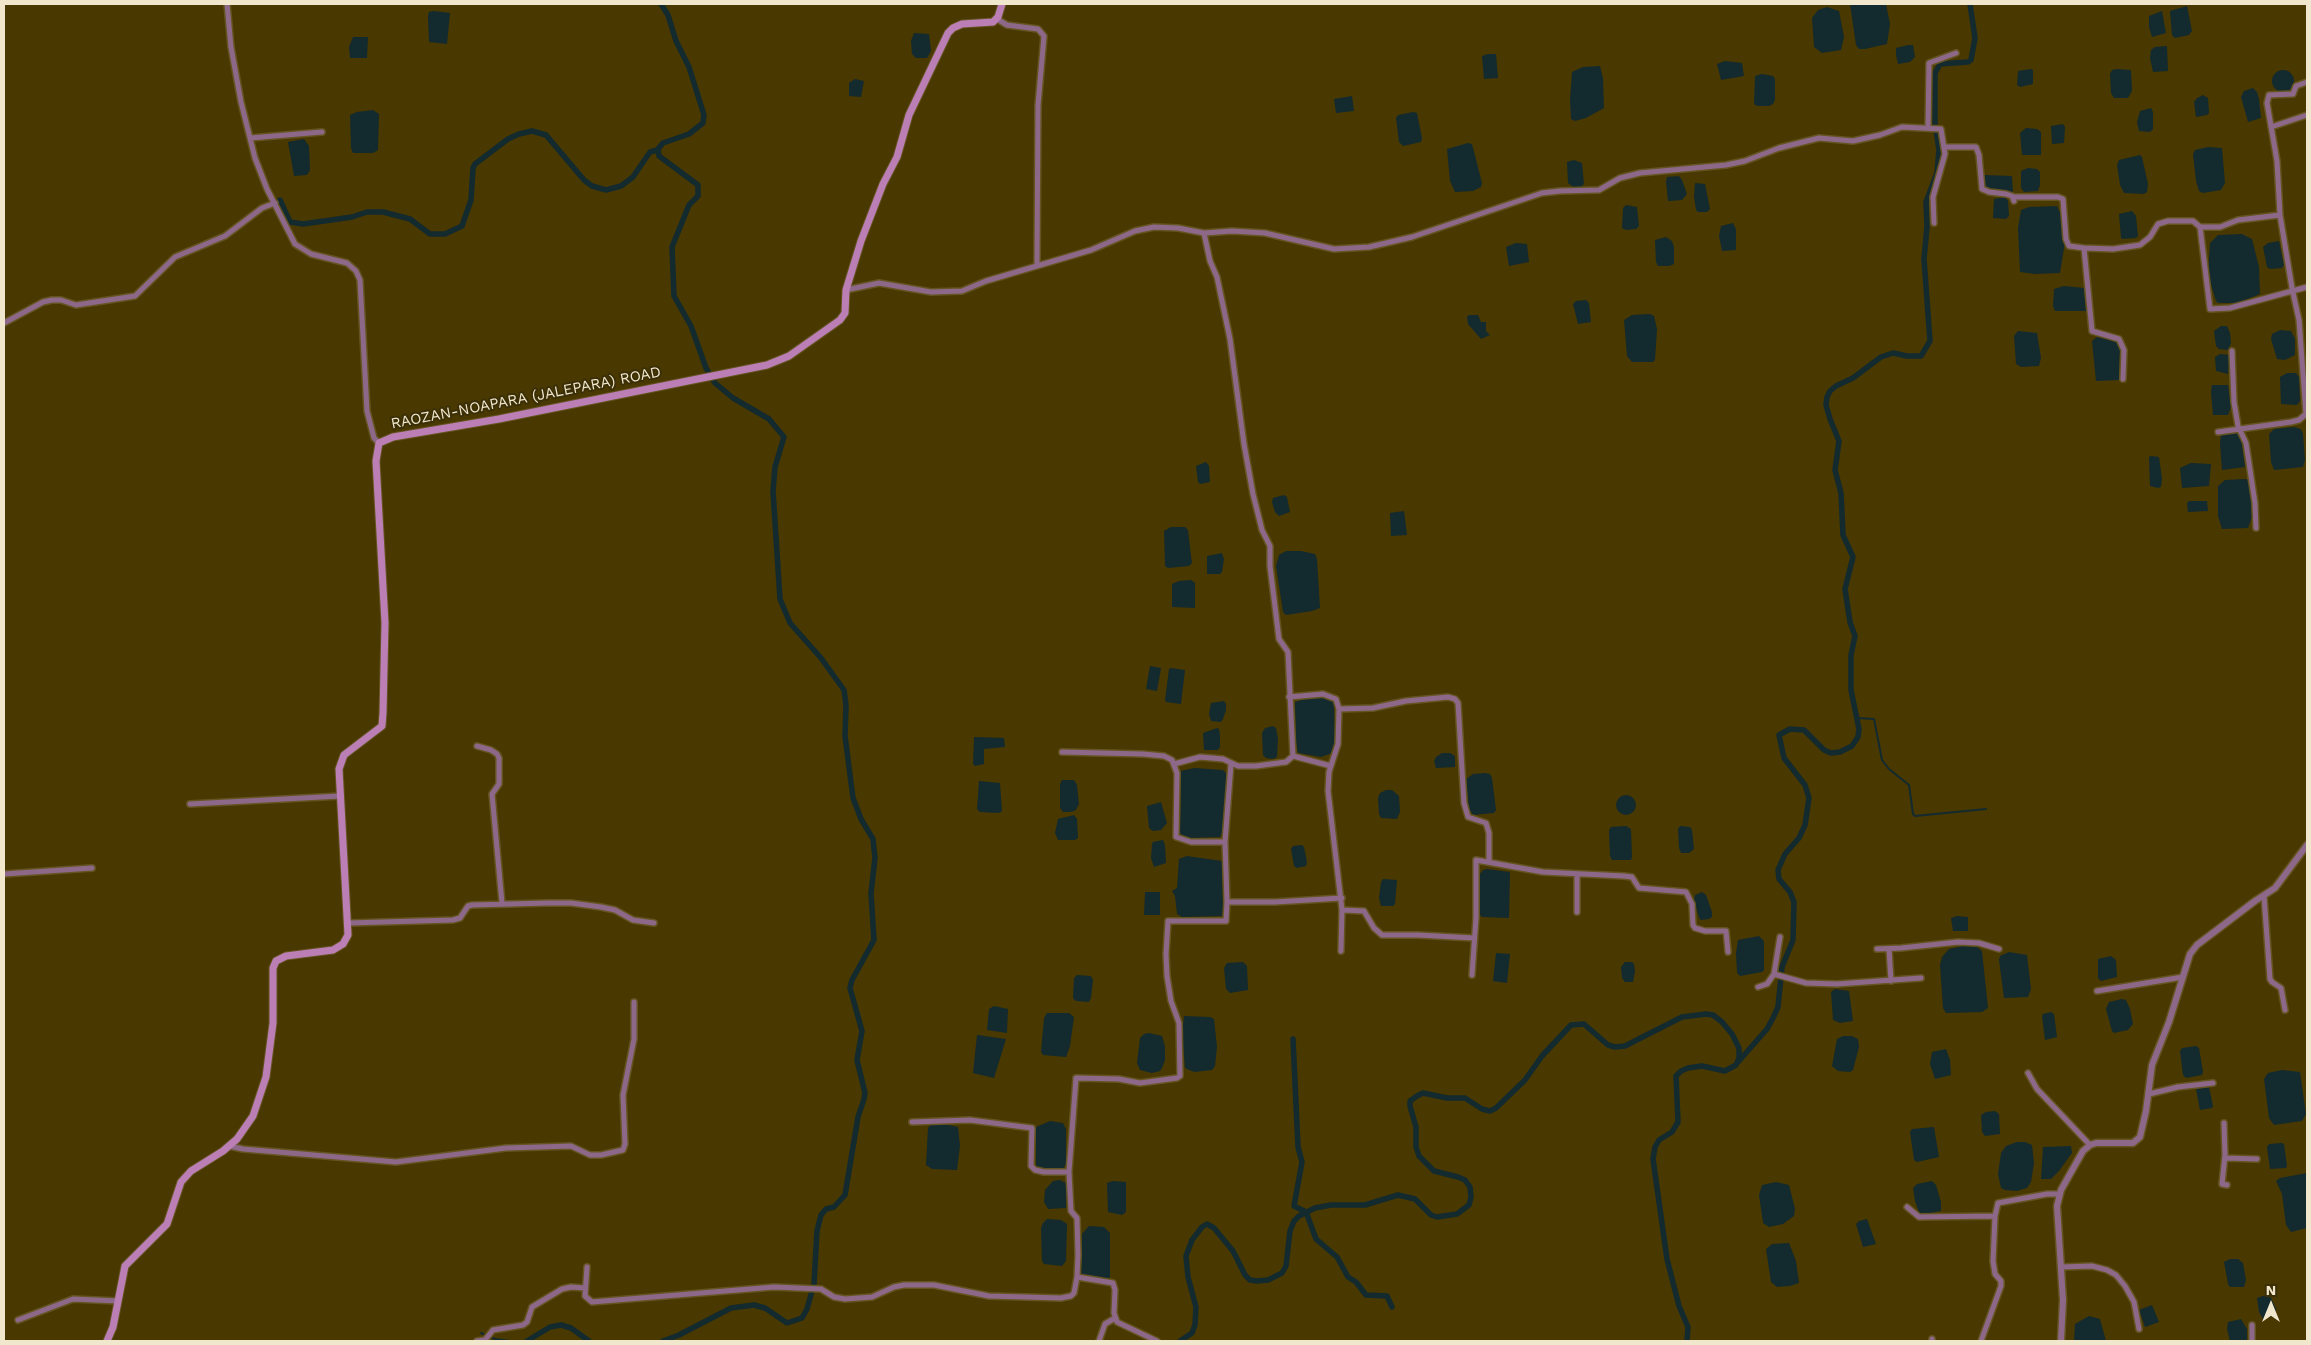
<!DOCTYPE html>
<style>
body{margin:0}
#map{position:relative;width:2311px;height:1345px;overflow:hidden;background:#493800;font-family:"Work Sans",sans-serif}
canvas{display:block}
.frame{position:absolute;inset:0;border:5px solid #f1e7cd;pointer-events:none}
.north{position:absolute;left:2246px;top:1280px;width:50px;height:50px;-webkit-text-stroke:4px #3b2f07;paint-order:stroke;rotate:0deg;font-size:14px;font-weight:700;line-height:20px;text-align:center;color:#f1e7cd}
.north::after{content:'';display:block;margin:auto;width:18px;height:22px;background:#f1e7cd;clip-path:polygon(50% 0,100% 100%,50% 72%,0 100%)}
</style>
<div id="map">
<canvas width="2311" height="1345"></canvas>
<div class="frame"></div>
<div class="north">N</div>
</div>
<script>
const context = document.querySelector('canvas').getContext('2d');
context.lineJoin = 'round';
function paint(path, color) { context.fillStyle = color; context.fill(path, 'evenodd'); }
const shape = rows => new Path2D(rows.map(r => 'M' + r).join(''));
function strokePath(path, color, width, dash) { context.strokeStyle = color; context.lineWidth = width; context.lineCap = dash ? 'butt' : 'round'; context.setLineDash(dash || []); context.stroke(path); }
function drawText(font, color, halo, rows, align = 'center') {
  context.font = font + ' "Work Sans",sans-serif'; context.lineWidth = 4; context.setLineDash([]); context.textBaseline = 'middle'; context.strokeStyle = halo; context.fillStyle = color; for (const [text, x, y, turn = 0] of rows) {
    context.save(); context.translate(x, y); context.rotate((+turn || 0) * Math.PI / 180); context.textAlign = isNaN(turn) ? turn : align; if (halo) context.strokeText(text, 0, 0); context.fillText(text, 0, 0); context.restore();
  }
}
const water = shape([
 [1850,4,1886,4,1890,24,1887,44,1865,49,1859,49,1856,45],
 [2187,6,2192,31,2189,35,2175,38,2172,35,2170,11],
 [1827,7,1839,11,1844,37,1841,50,1822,53,1814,47,1812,18,1818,10],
 [433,11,450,13,447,44,429,42,428,16,429,12],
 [2162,11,2166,33,2152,37,2149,27,2149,16],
 [914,33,929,34,931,51,927,58,916,58,912,54,911,41],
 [353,37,368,37,367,58,350,58,349,47],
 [1908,45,1913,45,1915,57,1910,62,1898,64,1896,55,1896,48],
 [2167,46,2168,71,2153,72,2150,58,2151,50,2155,47],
 [1488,54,1496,54,1498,78,1484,79,1482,56],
 [1725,61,1742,63,1744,76,1721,80,1717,64],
 [1600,66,1603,78,1604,108,1586,118,1575,121,1571,119,1570,100,1572,72,1583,67],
 [2031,69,2033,70,2033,84,2020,87,2017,85,2018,71],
 [2117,69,2131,70,2132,91,2128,98,2114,98,2111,93,2110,74,2112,70],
 '2272 81a11 11 0 1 1 22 0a11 11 0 1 1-22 0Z',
 [1762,74,1773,76,1775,79,1775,100,1773,104,1769,106,1757,106,1754,104,1755,76],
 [855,79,864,81,861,97,849,96,849,83],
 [2253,88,2257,92,2259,99,2261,118,2248,122,2241,97,2244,91],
 [2203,95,2208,98,2209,113,2207,115,2196,117,2194,102,2197,98],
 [1352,96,1354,111,1336,113,1334,99],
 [2151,108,2153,112,2153,129,2150,132,2139,131,2137,122,2140,111],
 [373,110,379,114,378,150,373,153,353,153,351,148,350,115,357,112],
 [1413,112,1417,113,1422,138,1421,142,1403,146,1399,142,1396,118,1398,115],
 [2063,124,2065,127,2064,143,2052,144,2051,126],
 [2026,128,2037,129,2041,132,2041,155,2022,155,2020,133],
 [304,139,309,146,310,170,307,175,294,176,288,142],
 [1468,143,1472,144,1482,183,1481,187,1473,191,1455,192,1450,181,1447,149],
 [2208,147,2222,148,2225,183,2221,190,2203,193,2199,191,2196,181,2193,154,2195,150],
 [2140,155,2142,157,2148,184,2147,192,2144,194,2124,193,2120,185,2117,165,2119,160],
 [1574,160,1582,163,1584,184,1581,187,1573,187,1568,183,1567,162],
 [2028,168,2037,169,2040,172,2040,185,2038,191,2024,192,2021,188,2021,171],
 [1984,175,2012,176,2013,193,1985,188],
 [1667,177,1679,176,1682,180,1687,194,1682,200,1668,201,1666,182],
 [1695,183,1705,184,1710,209,1707,212,1698,212,1696,210,1694,197],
 [2005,197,2008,201,2009,216,2006,219,1993,218,1994,199],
 [1626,205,1637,207,1639,226,1636,229,1626,230,1622,228,1623,208],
 [2057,206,2061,215,2065,242,2060,273,2035,274,2020,272,2018,228,2021,210,2029,207],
 [2132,211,2136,216,2138,236,2136,238,2123,239,2121,238,2119,214],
 [1733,223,1736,229,1736,250,1722,251,1719,236,1721,226],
 [2242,234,2252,239,2259,267,2260,294,2238,303,2218,303,2216,301,2208,275,2210,243,2218,235],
 [1666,237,1672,241,1674,247,1674,264,1669,266,1658,266,1656,262,1655,240],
 [2279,241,2284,265,2282,268,2270,269,2267,267,2263,247,2268,243],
 [1516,243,1527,244,1529,262,1509,266,1506,247],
 [2064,286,2084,288,2086,311,2055,311,2053,306,2054,289],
 [1586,300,1589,303,1591,322,1578,324,1573,304,1576,301],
 [1650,314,1654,316,1657,329,1655,360,1653,362,1632,362,1627,356,1624,320,1632,315],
 [1469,315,1478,315,1481,322,1486,322,1486,331,1490,335,1481,339,1468,324,1467,317],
 [2221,326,2227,326,2230,333,2231,343,2228,350,2219,349,2216,346,2214,331],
 [2280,330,2291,331,2295,339,2295,355,2285,360,2277,359,2271,339,2272,334],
 [2018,331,2037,333,2041,358,2039,366,2021,367,2016,364,2014,336],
 [2097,337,2117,341,2120,345,2119,380,2096,381,2092,341],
 [2220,354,2230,355,2228,374,2216,371,2215,357],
 [2287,373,2296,373,2299,377,2300,401,2297,405,2281,404,2280,377],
 [2212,385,2228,385,2231,407,2228,415,2213,415,2211,392],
 [2294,427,2301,429,2303,434,2305,460,2303,467,2274,470,2271,462,2269,434,2274,429],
 [2236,433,2241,437,2245,467,2222,470,2220,444,2221,434],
 [2151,456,2159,457,2162,479,2161,487,2158,488,2150,486,2149,457],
 [1206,462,1209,466,1210,482,1200,484,1198,482,1196,466],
 [2191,463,2211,464,2209,486,2182,488,2180,468],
 [2245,479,2249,480,2250,483,2252,517,2248,528,2222,529,2218,516,2218,486,2225,480],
 [1284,495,1287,497,1290,512,1279,516,1275,512,1272,502,1273,498],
 [2189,501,2207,501,2208,511,2188,512,2187,503],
 [1404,511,1407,535,1391,536,1390,513],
 [1171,527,1185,527,1188,530,1191,556,1192,563,1189,566,1168,568,1165,566,1164,531],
 [1286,551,1301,551,1315,554,1317,559,1320,608,1312,611,1286,615,1283,612,1276,566,1279,555],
 [1222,553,1224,559,1222,572,1220,574,1207,574,1207,556],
 [1179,581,1191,580,1195,583,1195,608,1172,607,1172,584],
 [1150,666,1161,668,1157,691,1146,689],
 [1171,668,1185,670,1181,704,1166,702,1165,700,1169,669],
 [1314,696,1333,700,1334,704,1335,744,1332,753,1321,757,1298,753,1296,743,1295,702],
 [1224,701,1226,704,1226,710,1223,719,1221,722,1211,721,1209,714,1211,703],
 [1273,726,1276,728,1278,739,1277,757,1273,759,1266,758,1263,755,1262,733,1265,728],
 [1217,728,1219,729,1220,735,1220,747,1218,750,1204,750,1203,733],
 [974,737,1004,738,1005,747,984,749,984,764,975,766,973,764],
 [1442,753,1450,753,1455,756,1455,767,1436,768,1434,761,1436,757],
 [1194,768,1223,770,1226,773,1227,796,1223,832,1220,837,1189,838,1182,836,1180,833,1181,771],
 [1485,773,1490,774,1492,778,1496,810,1494,813,1473,815,1469,809,1466,779,1473,774],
 [1062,780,1074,780,1077,785,1079,804,1076,810,1071,812,1063,812,1060,808,1060,784],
 [979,781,1000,783,1002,811,999,813,980,812,977,809],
 [1386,790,1392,790,1399,796,1400,812,1397,819,1381,818,1379,814,1378,798,1380,793],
 '1616 805a10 10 0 1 1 20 0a10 10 0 1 1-20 0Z',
 [1161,802,1167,823,1161,830,1153,831,1149,828,1147,806],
 [1074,815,1077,819,1078,838,1075,840,1058,840,1055,833,1058,819],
 [1626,826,1631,829,1632,857,1631,860,1612,860,1610,856,1609,830,1611,827],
 [1680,826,1690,827,1692,830,1694,849,1689,853,1681,853,1679,848,1678,829],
 [1163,840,1165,845,1166,863,1154,867,1151,858,1152,844,1153,842],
 [1302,845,1304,847,1307,862,1306,866,1297,868,1294,866,1291,849,1293,846],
 [1187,856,1222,861,1223,909,1222,916,1182,917,1177,914,1175,896,1172,891,1177,888,1179,859],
 [1487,869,1510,872,1509,918,1482,917,1480,915,1480,874,1483,870],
 [1383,879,1397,880,1395,904,1393,906,1381,906,1379,898,1381,882],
 [1145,892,1160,892,1160,915,1144,915],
 [1702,892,1706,895,1712,912,1712,917,1709,919,1701,920,1699,918,1694,900,1695,895],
 [1957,916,1968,917,1968,931,1953,931,1951,918],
 [1759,936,1764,941,1764,970,1762,972,1740,976,1737,973,1736,953,1738,940],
 [1963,946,1977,947,1982,951,1988,1008,1982,1012,1946,1013,1943,1008,1940,965,1942,957,1949,949],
 [2009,952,2027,955,2031,989,2028,997,2004,998,1999,960,2000,956],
 [1496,953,1510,954,1507,983,1493,981],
 [2111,956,2116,960,2117,977,2101,981,2098,978,2098,959],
 [1243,962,1247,966,1248,990,1230,993,1226,989,1224,968,1227,963],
 [1625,962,1632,962,1634,964,1635,971,1633,982,1625,982,1622,978,1621,967],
 [1077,975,1091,976,1093,980,1091,998,1089,1002,1076,1001,1073,998,1074,978],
 [1835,989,1849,991,1853,1021,1840,1023,1833,1020,1831,992],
 [2122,999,2126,1000,2130,1009,2133,1024,2128,1030,2114,1033,2112,1031,2106,1009,2109,1002],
 [994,1006,1008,1009,1007,1033,987,1030,989,1009],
 [2051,1012,2054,1014,2057,1037,2045,1040,2042,1016,2043,1014],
 [1047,1013,1069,1013,1074,1017,1070,1046,1066,1057,1043,1055,1041,1052,1044,1018],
 [1184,1016,1210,1017,1214,1019,1217,1047,1215,1066,1212,1070,1194,1072,1185,1068,1182,1034],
 [1149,1033,1162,1036,1165,1046,1165,1060,1162,1068,1160,1071,1152,1073,1140,1070,1137,1063,1140,1038,1144,1034],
 [977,1035,1006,1039,994,1078,973,1073],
 [1843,1036,1852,1036,1858,1039,1859,1047,1853,1070,1850,1072,1838,1071,1832,1066,1837,1039],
 [2196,1046,2199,1048,2203,1072,2202,1075,2186,1078,2183,1075,2180,1051,2182,1048],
 [1946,1049,1950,1060,1951,1075,1935,1079,1930,1064,1932,1052],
 [2282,1070,2300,1072,2306,1114,2302,1121,2274,1125,2269,1118,2264,1079,2268,1073],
 [2209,1087,2213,1106,2212,1108,2200,1110,2196,1089],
 [1995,1111,1999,1114,2000,1134,1985,1136,1982,1132,1981,1115,1986,1112],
 [1050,1121,1063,1123,1066,1129,1066,1164,1063,1169,1042,1169,1036,1166,1036,1127],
 [939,1123,958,1127,960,1146,957,1170,932,1169,926,1165,928,1128,931,1124],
 [1934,1127,1939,1157,1917,1162,1914,1160,1910,1132,1912,1129],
 [2017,1142,2025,1142,2032,1145,2034,1163,2031,1182,2027,1188,2017,1191,2005,1190,2001,1188,1998,1174,2001,1153,2006,1146],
 [2282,1143,2284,1144,2287,1166,2286,1168,2270,1169,2267,1147,2269,1144],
 [2071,1146,2072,1153,2059,1171,2051,1179,2041,1179,2043,1147],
 [2307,1173,2307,1228,2291,1232,2286,1225,2282,1194,2276,1181,2280,1178],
 [1060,1180,1066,1183,1067,1186,1066,1208,1048,1209,1044,1202,1045,1190,1053,1181],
 [1113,1181,1126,1182,1126,1212,1122,1215,1108,1212,1107,1183],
 [1932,1181,1936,1185,1941,1202,1941,1211,1920,1215,1915,1201,1913,1188,1917,1184],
 [1776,1182,1789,1185,1795,1209,1794,1216,1783,1224,1769,1227,1763,1223,1759,1195,1762,1185],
 [1047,1219,1061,1220,1067,1224,1066,1261,1062,1266,1044,1264,1042,1261,1041,1228,1043,1223],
 [1867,1219,1876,1244,1863,1247,1856,1224,1859,1221],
 [1089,1226,1104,1227,1110,1233,1110,1277,1108,1279,1081,1276,1082,1234],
 [1789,1243,1796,1261,1799,1283,1790,1286,1777,1287,1771,1282,1766,1249,1772,1244],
 [2230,1259,2238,1259,2243,1263,2246,1280,2244,1287,2230,1287,2228,1284,2224,1262],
 [2266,1295,2270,1296,2276,1309,2275,1315,2263,1319,2259,1312,2257,1298],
 [2152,1305,2159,1322,2145,1327,2139,1310],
 [2089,1316,2100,1319,2106,1341,2074,1341,2075,1324],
 [2241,1319,2247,1329,2247,1340,2230,1341,2227,1329,2228,1322]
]);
const stream = shape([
 [1857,718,1874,719,1882,760,1889,769,1909,785,1913,814,1915,816,1986,809],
 [481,1333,495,1339,510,1341]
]);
const canal = shape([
 [661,4,668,15,676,41,689,67,704,115,703,123,689,134,663,143,658,149,659,156,698,185,698,196,689,205,672,247,674,296,691,326,706,368,715,383,733,398,769,419,784,437,775,467,773,491,780,599,790,623,821,658,844,690,846,705,845,736,853,798,861,819,873,839,875,858,871,893,874,940,852,980,850,988,862,1031,857,1060,865,1093,864,1099,858,1117,845,1195,834,1207,826,1209,821,1215,817,1231,814,1284,807,1309,802,1318,787,1323,765,1308,754,1305,731,1308,679,1335,663,1341],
 [280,200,290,222,303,224,352,217,367,212,383,212,410,219,430,234,445,234,462,226,471,200,473,168,475,164,508,139,519,134,532,131,546,135,584,180,592,186,606,190,621,186,633,177,650,152,657,150],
 [1293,1039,1298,1147,1302,1162,1294,1206,1306,1212,1316,1239,1337,1257,1348,1277,1356,1282,1366,1295,1387,1296,1392,1307],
 [1738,1062,1767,1029,1773,1018,1778,1007,1782,967,1793,940,1794,902,1790,892,1779,879,1778,870,1785,854,1799,838,1805,825,1809,798,1805,785,1784,758,1779,735,1790,729,1804,730,1824,750,1831,753,1840,752,1852,746,1858,737,1859,729,1851,690,1851,655,1855,636,1850,622,1845,589,1853,557,1843,535,1841,493,1835,470,1839,441,1830,419,1826,405,1827,397,1830,391,1836,386,1853,378,1881,357,1893,353,1907,356,1921,356,1930,341,1924,259,1927,227,1926,202,1937,173,1939,150,1935,123,1935,73,1940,64,1968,62,1971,60,1975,38,1970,4],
 [527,1341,550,1327,561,1325,571,1328,589,1341],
 [1180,1341,1192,1333,1195,1325,1196,1307,1188,1277,1186,1256,1192,1240,1202,1227,1207,1224,1214,1228,1233,1251,1245,1275,1250,1280,1257,1281,1268,1280,1282,1273,1286,1266,1290,1231,1294,1221,1299,1216,1315,1208,1331,1205,1365,1205,1398,1195,1415,1199,1431,1215,1437,1217,1457,1214,1469,1205,1471,1197,1470,1187,1465,1180,1458,1177,1434,1171,1419,1156,1416,1147,1416,1127,1410,1106,1410,1101,1417,1096,1423,1093,1447,1098,1465,1098,1482,1109,1490,1111,1496,1108,1525,1080,1542,1056,1571,1025,1584,1024,1608,1045,1615,1047,1625,1046,1682,1017,1706,1014,1713,1015,1722,1022,1732,1034,1739,1048,1739,1058,1736,1065,1725,1071,1702,1066,1688,1068,1681,1071,1676,1076,1678,1122,1672,1132,1659,1140,1655,1147,1653,1159,1667,1259,1679,1306,1688,1327,1687,1341]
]);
const minor = shape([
 [227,4,231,47,241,102,255,158,267,189,295,244,311,254,347,263,356,271,360,280,367,411,374,438,379,443],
 [997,19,1007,25,1038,29,1044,36,1038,105,1037,266],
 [2271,127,2307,115],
 [1928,128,1929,63,1956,53],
 [250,138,322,132],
 [1945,147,1976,147,1979,155,1982,189,1989,192,2006,194,2012,196,2014,201],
 [2013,197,2058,197,2063,199,2066,239,2069,246,2084,248,2113,249,2140,245,2150,237,2158,224,2168,221,2193,221,2200,227,2220,227,2238,220,2280,215],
 [2200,227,2210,309,2230,308,2307,287],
 [2084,248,2092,331,2119,339,2124,350,2123,379],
 [846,290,879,283,931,292,962,291,986,281,1091,250,1135,231,1154,227,1178,228,1204,233,1232,231,1265,233,1334,249,1369,247,1412,237,1542,193,1560,191,1599,190,1620,178,1640,173,1726,165,1745,161,1779,148,1819,138,1853,141,1880,135,1902,127,1941,129,1945,154,1933,197,1934,223],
 [4,323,43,302,52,300,61,300,76,305,135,296,175,257,225,236,262,208,275,203],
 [2232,351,2234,402,2238,426,2246,443,2255,503,2256,528],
 [2306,414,2299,320,2292,288,2280,215,2277,161,2267,103,2269,95,2293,94,2296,86,2307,82],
 [2218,432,2291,422,2299,420,2307,413],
 [1289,697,1323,694,1336,699,1339,709,1373,708,1406,701,1448,697,1455,699,1458,703,1464,803,1468,817,1486,823,1489,833,1489,862],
 [1339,709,1338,744,1329,772,1328,791,1342,910,1341,951],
 [477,746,491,750,497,754,499,758,499,784,492,794,502,903],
 [1062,752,1143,754,1164,756,1172,760,1177,773,1176,837,1191,842,1225,842],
 [1293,756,1331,766],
 [1174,764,1200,757,1223,759,1238,766,1256,766,1286,762,1293,756,1288,652,1279,639,1270,566,1270,546,1262,530,1253,494,1244,444,1230,339,1217,277,1210,261,1204,233],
 [190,804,340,796],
 [4,874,92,868],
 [1577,874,1577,912],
 [2264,896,2270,979,2272,982,2281,988,2285,1010],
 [1227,902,1275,902,1342,898],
 [1342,910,1364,911,1374,928,1382,935,1418,935,1474,938],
 [348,923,453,920,460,918,468,906,472,905,547,903,571,903,601,907,615,910,633,920,654,923],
 [1877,949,1901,948,1958,942,1979,943,1999,949],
 [1889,949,1891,981],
 [1774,974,1806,983,1837,984,1921,978],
 [1472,975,1476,918,1476,860,1543,872,1624,876,1632,877,1639,888,1686,892,1692,904,1693,925,1695,928,1705,931,1726,931,1728,952],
 [1758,987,1767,984,1774,974,1780,937],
 [2097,991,2183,977],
 [2028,1073,2037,1089,2090,1145],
 [2149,1094,2178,1087,2213,1083],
 [912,1122,970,1120,1032,1128,1031,1166,1035,1170,1044,1172,1069,1172],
 [2224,1123,2225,1155,2222,1184,2227,1185],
 [229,1146,243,1149,396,1162,506,1148,571,1146,590,1155,601,1155,623,1150,625,1144,623,1095,634,1039,634,1002],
 [2225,1158,2257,1159],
 [1907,1207,1919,1217,1995,1216,1993,1261,1995,1274,2001,1281,2001,1286,1981,1341],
 [1995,1216,1998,1203,2047,1194,2060,1194],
 [587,1267,585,1296,592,1302,774,1287,821,1289,834,1297,845,1299,872,1297,894,1287,904,1285,934,1285,989,1296,1061,1298,1071,1296,1074,1293,1077,1277,1078,1255,1077,1218,1071,1211,1069,1172,1076,1078,1119,1079,1140,1083,1177,1078,1180,1076,1179,1023,1171,1001,1167,976,1166,954,1168,921,1226,921,1227,902,1225,842,1231,764],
 [2061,1267,2092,1266,2107,1270,2116,1275,2125,1286,2134,1302,2139,1329],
 [1077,1277,1113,1283,1115,1290,1114,1313,1117,1322,1157,1341],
 [18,1320,73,1299,118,1301],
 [477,1341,485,1340,493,1330,523,1325,527,1322,532,1307,562,1289,571,1287,585,1288],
 [1099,1341,1105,1324,1115,1318],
 [1932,1341,1932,1339],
 [2252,1341,2252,1325]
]);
const tertiary = shape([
 [2061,1341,2063,1300,2057,1206,2061,1190,2083,1151,2090,1145,2096,1143,2133,1143,2140,1137,2146,1111,2152,1065,2169,1022,2190,954,2197,945,2255,901,2275,888,2307,845]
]);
const secondary = shape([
 [107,1341,113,1327,125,1266,167,1224,181,1182,191,1171,223,1151,237,1139,253,1116,266,1077,273,1023,273,968,276,961,286,956,333,950,343,944,348,935,339,769,344,755,382,726,383,713,385,623,376,461,379,443,393,437,499,419,767,365,789,356,840,320,845,313,846,290,861,241,883,184,897,157,909,115,948,33,953,28,962,24,993,22,998,17,1002,4]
]);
const streetNames = [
 ["RAOZAN-NOAPARA (JALEPARA) ROAD",526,398,-11]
];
paint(water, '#132a2e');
strokePath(stream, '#132a2e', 2);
strokePath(canal, '#132a2e', 5.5);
strokePath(minor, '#645421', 8);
strokePath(tertiary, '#645421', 9);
strokePath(secondary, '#645421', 9);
strokePath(minor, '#8d6889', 5);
strokePath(tertiary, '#8d6889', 6);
strokePath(secondary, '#bb7fb5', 7);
drawText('15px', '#f1e7cd', '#3b2f07', streetNames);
</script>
